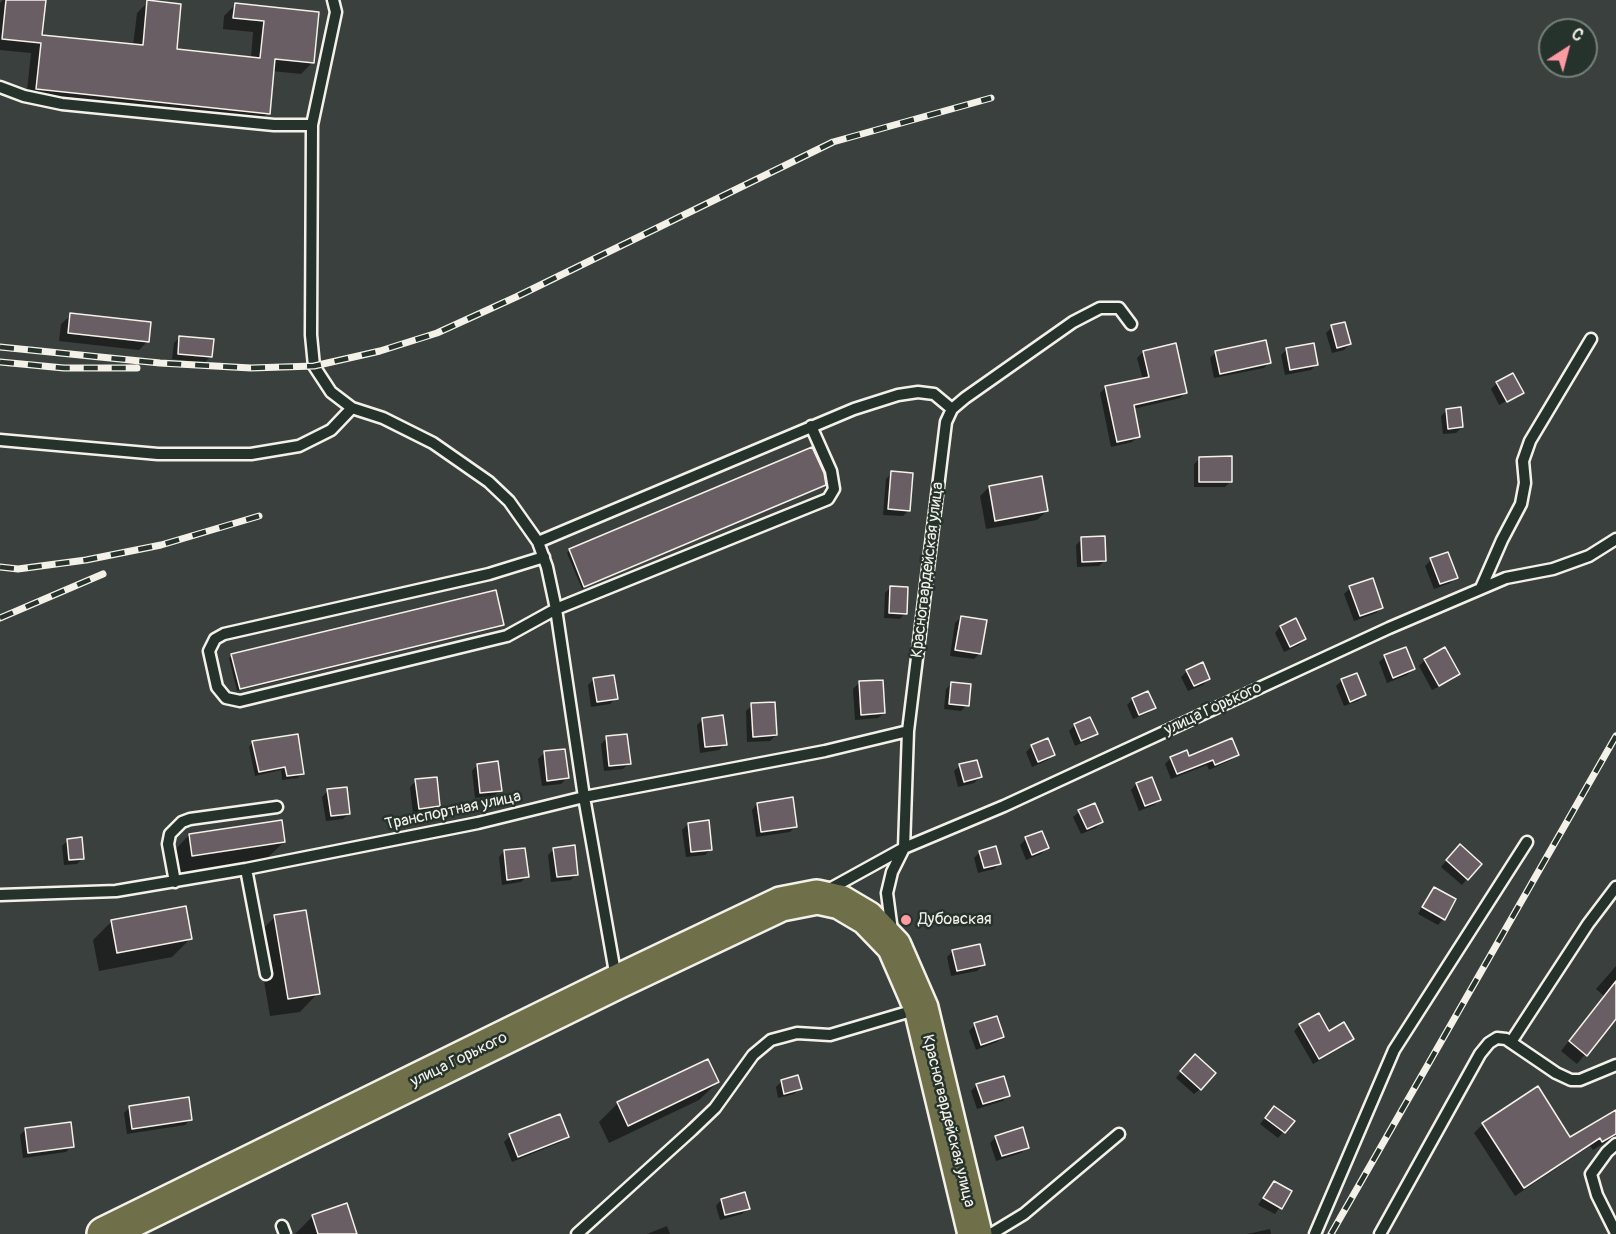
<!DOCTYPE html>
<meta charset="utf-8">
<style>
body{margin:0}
#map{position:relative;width:1616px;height:1234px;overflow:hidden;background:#3a403e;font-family:Pangolin,sans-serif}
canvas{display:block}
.north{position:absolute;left:1538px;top:18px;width:60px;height:60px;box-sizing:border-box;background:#26332d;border:2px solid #787f78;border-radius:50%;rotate:36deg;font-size:16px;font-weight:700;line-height:24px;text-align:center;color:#f4f1e8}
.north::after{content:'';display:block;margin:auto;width:21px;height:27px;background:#ff9aa2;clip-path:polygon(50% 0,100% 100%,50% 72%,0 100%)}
</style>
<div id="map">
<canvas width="1616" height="1234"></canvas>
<div class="north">С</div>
</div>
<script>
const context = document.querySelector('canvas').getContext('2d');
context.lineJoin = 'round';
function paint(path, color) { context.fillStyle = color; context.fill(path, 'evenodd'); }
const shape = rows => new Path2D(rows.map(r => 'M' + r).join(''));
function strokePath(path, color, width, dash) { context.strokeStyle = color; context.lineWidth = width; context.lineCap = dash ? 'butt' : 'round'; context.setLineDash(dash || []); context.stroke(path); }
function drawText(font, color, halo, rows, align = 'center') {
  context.font = font + ' Pangolin,sans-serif'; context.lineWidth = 5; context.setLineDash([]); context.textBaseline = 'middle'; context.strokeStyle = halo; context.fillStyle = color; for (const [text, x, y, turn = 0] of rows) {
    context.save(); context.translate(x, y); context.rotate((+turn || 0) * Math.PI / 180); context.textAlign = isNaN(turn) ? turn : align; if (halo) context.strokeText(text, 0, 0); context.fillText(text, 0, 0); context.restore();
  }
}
const shadow = shape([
 [3,0,44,0,40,36,133,46,137,13,148,2,175,50,251,58,253,32,223,29,224,16,235,5,317,13,312,63,301,74,272,71,268,113,257,124,26,100,31,53,0,50,0,3],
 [71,315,148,341,139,350,59,341,61,324],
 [1332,327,1350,344,1344,350,1332,353,1326,333],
 [180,337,210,357,204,363,172,359,174,343],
 [1287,349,1317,364,1311,370,1285,375,1281,355],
 [1143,352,1186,392,1180,398,1133,409,1138,437,1132,442,1111,447,1100,393,1106,387,1143,380,1137,358],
 [1216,352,1269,362,1264,368,1214,378,1210,358],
 [1512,375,1522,393,1517,398,1517,395,1499,405,1500,407,1491,389,1497,383],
 [1447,410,1462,427,1456,433,1443,434,1441,416],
 [811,448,824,484,821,487,582,589,567,553,569,551],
 [1200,458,1231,481,1225,487,1194,487,1194,464],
 [892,473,909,510,903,516,883,515,886,479],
 [989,487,1047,511,1037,520,986,529,980,496],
 [1082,539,1105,560,1099,566,1077,567,1076,545],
 [1431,560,1456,577,1450,583,1434,589,1425,566],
 [891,587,905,613,900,619,884,618,885,593],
 [1350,588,1382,607,1376,613,1354,621,1344,594],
 [961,617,980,653,974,659,950,656,955,623],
 [1296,620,1305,639,1299,645,1284,652,1275,633,1280,627],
 [503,624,500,627,237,691,229,658,232,656],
 [1385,657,1413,669,1407,675,1387,683,1379,662],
 [1425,660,1458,674,1452,680,1432,690,1419,666],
 [1187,671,1208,679,1203,685,1188,691,1181,677],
 [594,679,616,698,610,704,591,707,588,685],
 [1342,680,1364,695,1358,701,1344,706,1336,686],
 [859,683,884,713,878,718,855,720,853,689],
 [952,683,967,705,961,711,944,709,946,689],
 [1133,699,1154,707,1148,713,1133,719,1127,705],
 [752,705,776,735,770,741,747,742,746,711],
 [703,719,725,744,719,750,700,753,697,725],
 [1075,725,1096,733,1090,739,1075,746,1069,731],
 [607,738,629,763,623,769,604,771,601,744],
 [253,742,302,773,298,778,282,780,281,770,255,776,249,747],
 [1032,746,1053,754,1048,760,1032,767,1026,752],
 [544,753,567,778,561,784,542,786,538,759],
 [1237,754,1231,760,1209,770,1207,765,1171,779,1165,764,1171,758],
 [477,765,500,790,494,796,475,798,472,771],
 [960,766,980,777,974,783,958,787,954,771],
 [1151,779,1160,799,1154,805,1139,811,1131,790,1136,784],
 [416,781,438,806,433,812,413,814,410,787],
 [328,791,349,813,343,819,326,821,322,797],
 [757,804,796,826,790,832,756,837,752,810],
 [1079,812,1101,822,1096,828,1081,834,1073,817],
 [688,824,711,849,705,855,686,857,682,830],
 [189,835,284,842,265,860,174,874,171,854],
 [1026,839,1047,848,1041,854,1026,860,1020,845],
 [68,840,83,858,77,864,64,865,62,846],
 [554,849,576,874,571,880,551,882,548,855],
 [504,851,527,877,521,882,502,885,499,857],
 [980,852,1000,863,994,869,978,873,974,858],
 [1454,852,1467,879,1462,885,1441,867],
 [1434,889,1443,919,1438,925,1418,914,1428,895],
 [275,917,318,993,300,1012,270,1016,256,935],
 [111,922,191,938,172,957,99,971,93,940],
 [953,951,983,965,977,971,951,976,947,957],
 [1616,966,1616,1017,1577,1064,1561,1051,1604,996,1596,989],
 [975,1025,1002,1037,997,1042,976,1050,969,1031],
 [1300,1025,1328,1033,1352,1039,1346,1045,1313,1064,1294,1031],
 [707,1061,718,1082,699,1100,609,1143,599,1122,617,1104],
 [1189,1062,1200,1089,1194,1094,1176,1078],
 [782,1081,800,1088,794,1094,778,1098,776,1087],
 [977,1085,1008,1095,1003,1101,977,1109,971,1091],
 [1537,1089,1570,1139,1616,1111,1616,1136,1593,1150,1590,1146,1515,1196,1474,1133,1483,1124],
 [130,1107,191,1119,185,1125,127,1134,124,1113],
 [1269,1113,1292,1121,1278,1138,1260,1124],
 [26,1129,72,1146,66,1152,23,1158,20,1135],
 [510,1136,567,1137,561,1142,512,1162,504,1142],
 [996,1137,1027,1147,1021,1153,996,1161,990,1143],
 [1274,1182,1290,1192,1275,1214,1258,1205],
 [721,1200,748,1208,742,1214,720,1220,716,1206],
 [313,1216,355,1234,295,1234],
 [667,1226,670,1234,647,1234],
 [1270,1229,1271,1234,1247,1234]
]);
const building = shape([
 [6,0,46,0,42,35,143,45,147,0,181,4,177,49,260,58,264,21,233,18,235,3,319,12,314,63,275,59,270,114,36,89,41,43,2,39,6,0],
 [70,313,151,322,149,342,68,333,70,313],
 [1345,322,1351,344,1337,348,1331,325,1345,322],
 [179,336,214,339,212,357,178,354,179,336],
 [1266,340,1271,363,1220,374,1215,351,1266,340],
 [1176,343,1187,393,1134,405,1140,437,1117,442,1105,386,1149,377,1143,351,1176,343],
 [1314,343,1318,365,1290,370,1286,348,1314,343],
 [1513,373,1524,393,1507,402,1496,382,1513,373],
 [1461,407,1463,427,1448,429,1446,409,1461,407],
 [812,447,824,473,826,485,584,587,569,549,812,447],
 [1232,456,1232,482,1199,482,1199,457,1232,456],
 [891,471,913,473,910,511,888,509,891,471],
 [1042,476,1048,511,995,521,989,486,1042,476],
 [1105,536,1106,561,1082,562,1081,537,1105,536],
 [1448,552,1458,578,1440,584,1430,558,1448,552],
 [1373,578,1383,608,1360,616,1349,586,1373,578],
 [890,586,908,587,907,614,889,613,890,586],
 [496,590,504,625,240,689,231,654,496,590],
 [961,616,987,620,981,654,955,650,961,616],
 [1296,618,1306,639,1290,647,1280,626,1296,618],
 [1406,647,1415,669,1393,678,1384,655,1406,647],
 [1445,647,1460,674,1439,686,1424,659,1445,647],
 [1203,662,1210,679,1194,686,1186,670,1203,662],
 [1357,673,1366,695,1350,702,1341,679,1357,673],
 [614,675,618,699,597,702,593,678,614,675],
 [883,680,885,713,861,715,859,681,883,680],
 [951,682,971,684,969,706,949,704,951,682],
 [1148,691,1156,708,1139,715,1132,698,1148,691],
 [775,702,777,735,753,737,751,703,775,702],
 [723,715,727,745,705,747,702,718,723,715],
 [1090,717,1098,734,1081,741,1074,724,1090,717],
 [298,734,304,774,287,776,285,767,259,772,252,741,298,734],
 [627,734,631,764,609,766,606,736,627,734],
 [1048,738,1055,755,1038,762,1031,745,1048,738],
 [1232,738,1239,755,1215,765,1213,760,1177,774,1170,757,1187,750,1189,756,1232,738],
 [565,749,569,778,547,781,544,751,565,749],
 [977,760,982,777,964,782,959,764,977,760],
 [498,761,502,791,480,793,477,764,498,761],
 [437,777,440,806,419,809,415,779,437,777],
 [1152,777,1161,800,1145,806,1136,783,1152,777],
 [347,787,350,814,331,816,327,789,347,787],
 [793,797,797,827,761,832,757,803,793,797],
 [1095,803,1103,822,1087,829,1078,810,1095,803],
 [282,820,285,842,192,856,189,834,282,820],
 [709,820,712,850,691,852,688,823,709,820],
 [1042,831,1049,848,1032,855,1025,837,1042,831],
 [82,837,84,859,69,860,67,839,82,837],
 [1460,844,1482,864,1468,880,1446,860,1460,844],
 [575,845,578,875,557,877,553,848,575,845],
 [996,846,1001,864,984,868,979,851,996,846],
 [525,848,529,877,507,880,504,850,525,848],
 [1434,887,1456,899,1445,920,1422,907,1434,887],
 [186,906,192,939,117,953,111,920,186,906],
 [306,910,320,994,288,999,274,915,306,910],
 [980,944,985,965,957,971,952,950,980,944],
 [1616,981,1616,1019,1587,1056,1569,1041,1616,981],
 [1319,1013,1329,1031,1344,1022,1354,1039,1319,1059,1299,1024,1319,1013],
 [997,1016,1004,1037,981,1045,974,1023,997,1016],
 [1195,1054,1216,1073,1201,1090,1180,1071,1195,1054],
 [708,1059,719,1082,628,1126,617,1102,708,1059],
 [798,1075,802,1089,784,1094,781,1080,798,1075],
 [1004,1076,1010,1096,983,1104,976,1084,1004,1076],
 [1538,1086,1570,1137,1616,1110,1616,1134,1602,1142,1600,1138,1524,1188,1482,1123,1538,1086],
 [189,1097,192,1120,132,1129,129,1106,189,1097],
 [1274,1106,1295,1121,1285,1133,1265,1118,1274,1106],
 [560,1114,569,1137,518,1157,509,1134,560,1114],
 [71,1122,74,1147,28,1153,25,1128,71,1122],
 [1023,1127,1029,1148,1002,1156,995,1136,1023,1127],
 [1274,1181,1292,1191,1282,1209,1263,1198,1274,1181],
 [745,1192,750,1209,725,1215,721,1199,745,1192],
 [347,1203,357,1234,318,1234,312,1215,347,1203]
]);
const lane = shape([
 [333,0,336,12,312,125,311,335,314,366,331,392,352,408,383,418,433,443,489,482,509,501,538,542,547,567,556,609,584,797,616,978],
 [0,87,24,96,62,104,274,125,312,125],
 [0,440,158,454,251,454,299,446,331,430,352,408],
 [538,542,854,409,898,395,918,392,934,394,952,409],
 [544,557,489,574,224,634,215,639,209,651,217,687,226,698,240,701,507,636,556,609,828,499,834,489,831,471,811,426],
 [1481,588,1502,540,1521,504,1525,483,1523,461,1530,441,1591,339],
 [246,869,266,974],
 [175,882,168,844,170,834,182,822,190,819,277,807],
 [826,891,904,848,1004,806,1389,628,1506,578,1553,569,1589,556,1616,539],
 [0,895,116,891,246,869,478,823,584,797,825,751,908,731],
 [892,931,887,893,892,872,904,848,908,731,946,422,952,409,965,398,1073,322,1100,308,1119,308,1131,324],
 [1511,1042,1588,924,1616,887],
 [1616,1144,1607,1152,1591,1174,1597,1195,1616,1233],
 [282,1226,285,1234],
 [577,1234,692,1130,715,1108,753,1055,771,1040,797,1033,830,1035,918,1009],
 [991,1234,1024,1214,1119,1134],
 [1315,1234,1394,1050,1527,842],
 [1380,1234,1480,1054,1489,1043,1497,1038,1506,1039,1556,1073,1571,1080,1580,1080,1616,1065]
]);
const primary = shape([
 [104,1234,617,982,781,904,817,897,840,902,867,918,894,946,921,1008,975,1234]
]);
const rail = shape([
 [0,347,160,363,251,368,314,366,380,351,437,333,516,297,833,142,991,98],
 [0,362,64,368,137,368],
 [0,567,18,569,86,560,161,545,259,516],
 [0,618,103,574],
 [1331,1234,1616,736]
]);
const markers = [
 [906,920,6,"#ff9aa2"]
];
const streetNames = [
 ["Красногвардейская улица",928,570,-83],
 ["улица Горького",1213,709,-25],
 ["Транспортная улица",453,811,-12],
 ["улица Горького",459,1060,-26],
 ["Красногвардейская улица",948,1121,76]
];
const poiNames = [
 ["Дубовская",918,920]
];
paint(shadow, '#0007');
paint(building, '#685e64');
strokePath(building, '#f4f1e8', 1.5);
strokePath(lane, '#f4f1e8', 15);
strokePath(primary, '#f4f1e8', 38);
strokePath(lane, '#26332d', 10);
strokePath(primary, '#6f704a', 33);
strokePath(rail, '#f4f1e8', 7);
strokePath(rail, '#26332d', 4.5, [14]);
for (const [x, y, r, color] of markers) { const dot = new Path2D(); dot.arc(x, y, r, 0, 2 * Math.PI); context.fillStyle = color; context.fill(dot); strokePath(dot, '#26332d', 2); }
drawText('16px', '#f4f1e8', '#26332d', streetNames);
drawText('16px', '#f4f1e8', '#26332d', poiNames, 'left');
</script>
